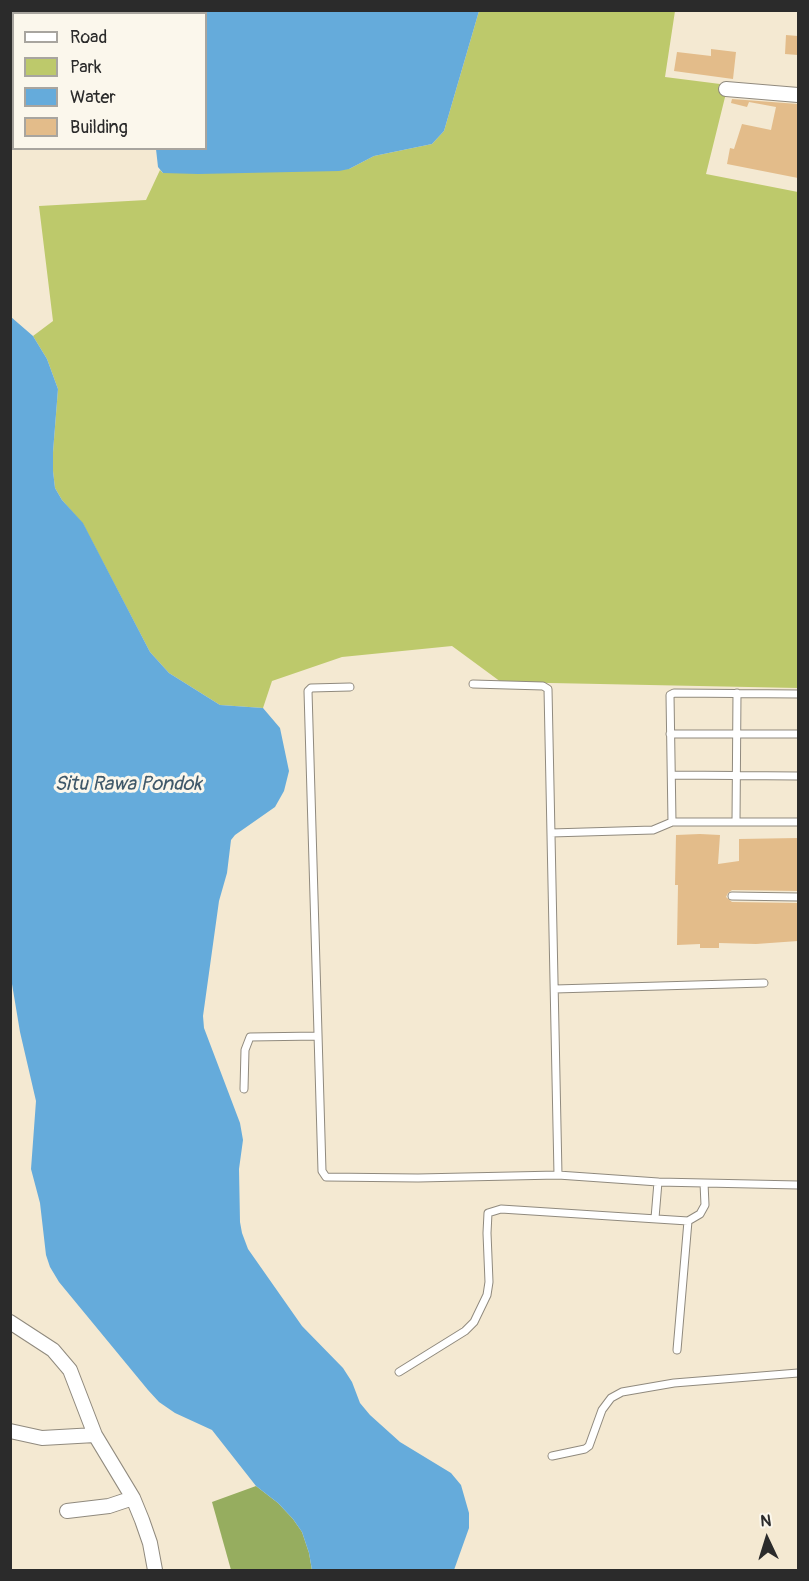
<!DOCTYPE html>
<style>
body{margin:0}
#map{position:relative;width:809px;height:1581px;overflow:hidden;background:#f4e9d2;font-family:Pangolin,sans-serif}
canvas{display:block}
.frame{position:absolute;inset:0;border:12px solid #2b2b2b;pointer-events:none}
.legend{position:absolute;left:12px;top:12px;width:195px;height:138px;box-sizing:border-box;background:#fbf7ec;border:2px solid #a8a59f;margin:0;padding:8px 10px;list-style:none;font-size:18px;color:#2b2b2b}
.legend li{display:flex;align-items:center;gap:12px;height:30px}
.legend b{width:30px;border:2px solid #a8a59f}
.north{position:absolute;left:737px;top:1509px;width:60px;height:60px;-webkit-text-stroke:4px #fbf7ec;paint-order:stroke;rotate:356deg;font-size:16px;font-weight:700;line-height:24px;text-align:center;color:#2b2b2b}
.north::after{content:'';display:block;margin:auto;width:21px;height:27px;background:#2b2b2b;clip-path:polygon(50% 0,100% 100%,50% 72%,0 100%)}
</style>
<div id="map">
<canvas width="809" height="1581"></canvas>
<div class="frame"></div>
<ul class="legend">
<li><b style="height:8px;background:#fff"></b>Road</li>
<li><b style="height:16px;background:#bdc96b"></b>Park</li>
<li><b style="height:16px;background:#65abdb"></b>Water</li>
<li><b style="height:16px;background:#e3bc8a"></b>Building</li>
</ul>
<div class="north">N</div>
</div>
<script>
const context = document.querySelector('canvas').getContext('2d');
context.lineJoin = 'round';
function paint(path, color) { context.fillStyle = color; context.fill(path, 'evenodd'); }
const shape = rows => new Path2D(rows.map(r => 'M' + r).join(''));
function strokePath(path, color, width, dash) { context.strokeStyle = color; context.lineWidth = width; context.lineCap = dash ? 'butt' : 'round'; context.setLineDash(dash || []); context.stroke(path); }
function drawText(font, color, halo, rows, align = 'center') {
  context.font = font + ' Pangolin,sans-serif'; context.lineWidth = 6; context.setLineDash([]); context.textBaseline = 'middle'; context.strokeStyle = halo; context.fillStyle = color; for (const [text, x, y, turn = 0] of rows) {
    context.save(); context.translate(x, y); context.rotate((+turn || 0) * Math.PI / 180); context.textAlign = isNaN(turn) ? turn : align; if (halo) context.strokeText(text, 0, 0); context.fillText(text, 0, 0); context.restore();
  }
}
const green = shape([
 [479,11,675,11,665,77,728,85,706,174,798,192,798,688,501,682,452,646,342,657,272,681,263,708,220,705,169,673,150,652,83,524,62,500,55,488,53,471,53,452,58,389,47,359,33,336,53,321,39,206,146,200,160,170,163,173,349,169,374,156,432,144,444,131]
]);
const forest = shape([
 [256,1486,278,1503,293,1519,302,1532,309,1553,312,1570,231,1570,212,1502]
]);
const water = shape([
 [13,11,13,10,479,11,444,131,432,144,374,156,349,169,339,171,198,174,163,173,158,167,156,149,206,148,206,14,14,14],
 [11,317,33,336,47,359,58,389,53,452,53,471,55,488,62,500,83,523,150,652,169,673,220,705,263,708,280,728,289,771,284,791,275,807,235,835,231,840,227,873,219,901,203,1016,204,1028,240,1123,243,1140,239,1169,240,1222,242,1233,248,1249,302,1326,343,1368,352,1382,360,1403,370,1415,400,1442,451,1473,461,1485,469,1513,469,1528,454,1570,312,1570,309,1553,302,1532,293,1519,278,1503,256,1486,212,1430,175,1413,159,1402,148,1390,59,1282,50,1267,46,1255,40,1203,31,1169,36,1101,20,1032,10,972]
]);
const building = shape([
 [786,35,798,36,798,55,785,54],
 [711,49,736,52,733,79,674,71,677,52,711,56],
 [732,99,798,104,798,178,727,164,730,148,734,149,742,124,771,130,776,107,749,102,747,107,731,103],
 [700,834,720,835,718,864,739,861,739,839,798,838,798,891,732,890,728,893,726,897,732,902,797,903,798,941,756,944,719,943,719,948,700,948,700,944,677,945,678,885,675,885,676,835]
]);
const lane = shape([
 [473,684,543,686,548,689,558,1175],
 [350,687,311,688,308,691,322,1171,326,1177,418,1178,558,1175,658,1182,798,1185],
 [670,734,798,734],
 [672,775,798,776],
 [672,822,670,695,674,693,798,694],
 [736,822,737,693],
 [551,833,653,830,672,822,798,822],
 [732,896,798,897],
 [555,989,764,983],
 [244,1089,245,1050,250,1037,318,1036],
 [655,1218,658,1182],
 [677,1350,688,1221],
 [399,1372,465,1331,474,1322,487,1295,489,1282,487,1233,488,1213,501,1209,688,1221,700,1214,705,1205,704,1183],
 [552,1456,585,1449,589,1446,602,1410,611,1398,622,1392,674,1383,798,1373]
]);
const street = shape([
 [726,89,798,95],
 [10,1322,53,1350,70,1370,95,1435,133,1498,142,1520,150,1543,155,1570],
 [10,1431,42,1438,95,1435],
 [67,1511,109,1506,133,1498]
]);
const waterNames = [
 ["Situ Rawa Pondok",128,785]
];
paint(green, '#bdc96b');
paint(forest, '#96ad5f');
paint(water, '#65abdb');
paint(building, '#e3bc8a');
strokePath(lane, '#908a7e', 9);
strokePath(street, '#908a7e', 16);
strokePath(lane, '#fff', 7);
strokePath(street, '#fff', 14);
drawText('italic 20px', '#3f5869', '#fbf7ec', waterNames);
</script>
